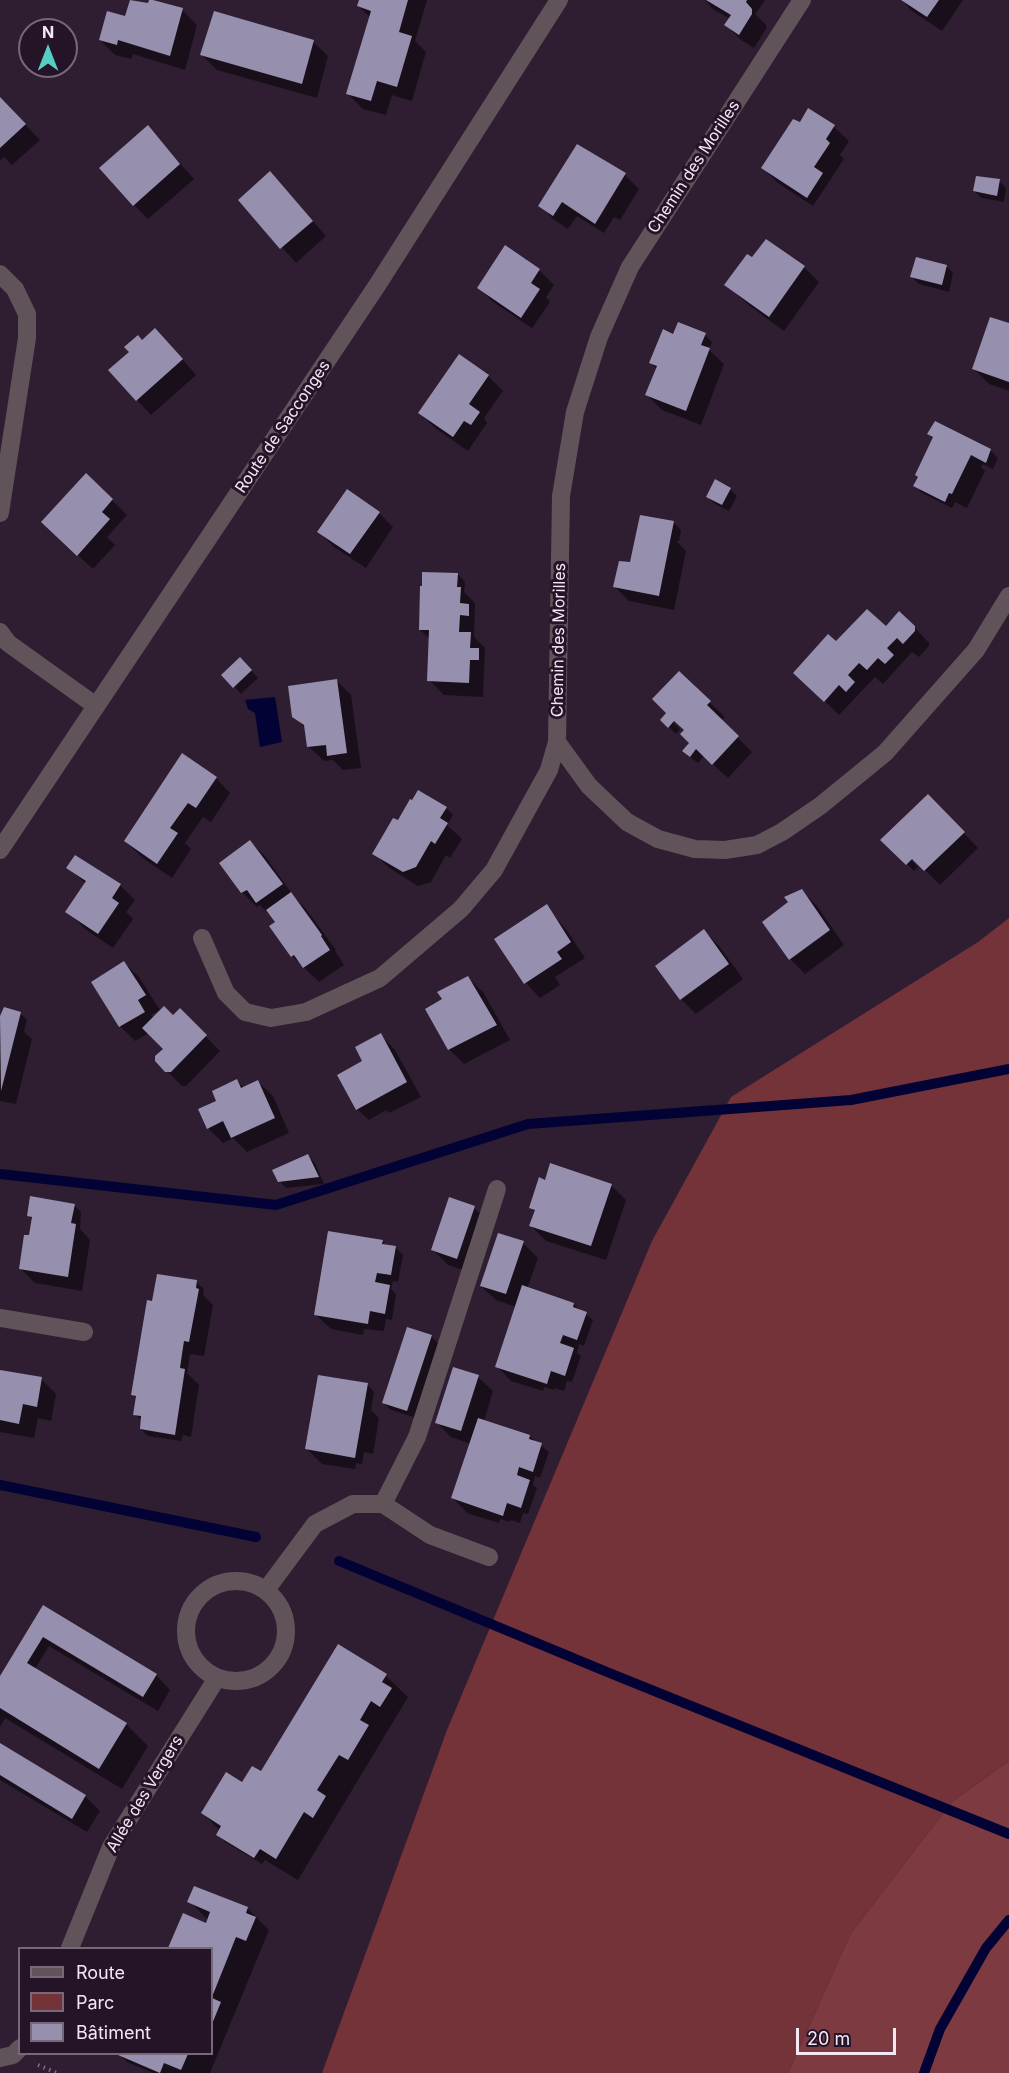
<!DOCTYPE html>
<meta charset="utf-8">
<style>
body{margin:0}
#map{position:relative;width:1009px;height:2073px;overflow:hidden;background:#2f1d32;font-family:Inter,sans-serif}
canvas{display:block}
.legend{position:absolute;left:18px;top:1947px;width:195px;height:108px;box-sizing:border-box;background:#251428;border:2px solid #77687a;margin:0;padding:8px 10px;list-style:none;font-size:18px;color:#f3e7f4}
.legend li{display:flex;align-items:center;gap:12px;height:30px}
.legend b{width:30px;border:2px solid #77687a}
.north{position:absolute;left:18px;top:18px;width:60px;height:60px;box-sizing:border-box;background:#251428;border:2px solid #77687a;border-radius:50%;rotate:0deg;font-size:16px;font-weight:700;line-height:24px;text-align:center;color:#f3e7f4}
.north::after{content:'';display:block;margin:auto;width:21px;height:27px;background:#57cec2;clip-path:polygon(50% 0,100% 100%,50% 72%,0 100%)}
.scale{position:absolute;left:796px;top:2028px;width:100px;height:27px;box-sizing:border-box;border:3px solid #f3e7f4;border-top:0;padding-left:8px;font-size:18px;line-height:21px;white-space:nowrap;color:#f3e7f4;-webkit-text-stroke:4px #251428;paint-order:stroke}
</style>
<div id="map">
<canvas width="1009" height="2073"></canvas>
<ul class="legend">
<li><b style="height:8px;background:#605359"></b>Route</li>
<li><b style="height:16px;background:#743239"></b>Parc</li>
<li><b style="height:16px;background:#9690ae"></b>Bâtiment</li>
</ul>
<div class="north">N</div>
<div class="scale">20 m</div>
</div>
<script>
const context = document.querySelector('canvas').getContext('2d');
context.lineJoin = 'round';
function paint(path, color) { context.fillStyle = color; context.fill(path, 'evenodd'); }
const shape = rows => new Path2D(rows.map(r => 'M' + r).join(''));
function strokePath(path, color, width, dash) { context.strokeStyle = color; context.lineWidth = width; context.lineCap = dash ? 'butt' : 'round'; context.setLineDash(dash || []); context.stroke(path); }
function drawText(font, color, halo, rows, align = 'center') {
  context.font = font + ' Inter,sans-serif'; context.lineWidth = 6; context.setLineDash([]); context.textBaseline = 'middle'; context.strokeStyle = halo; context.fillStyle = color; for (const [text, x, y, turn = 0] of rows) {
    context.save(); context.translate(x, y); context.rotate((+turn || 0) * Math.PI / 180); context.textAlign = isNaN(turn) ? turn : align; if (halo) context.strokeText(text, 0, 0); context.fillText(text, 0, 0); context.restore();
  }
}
const green = shape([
 [1009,918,1009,1761,952,1802,851,1933,788,2073,322,2073,447,1730,652,1241,731,1097,978,942]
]);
const forest = shape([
 [1009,1761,1009,2073,788,2073,851,1933,952,1802]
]);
const water = shape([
 [275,697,282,742,260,747,255,713,248,709,245,700]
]);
const shadow = shape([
 [131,0,153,6,182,10,197,25,185,70,133,54,131,59,115,55,100,40,126,18],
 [360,0,427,0,415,41,426,52,412,101,392,95,386,115,363,109,348,94,371,18,358,6],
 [705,0,765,0,755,14,766,25,766,29,754,48,741,40,726,25,730,19,713,9],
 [902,0,963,0,942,31,912,11],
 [313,42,328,56,317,98,217,70,202,55],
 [0,98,40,140,12,165,4,157,0,161],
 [809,110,834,127,849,141,840,155,844,159,813,206,778,183,763,168,800,124],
 [148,128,194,179,148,219,134,205],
 [625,175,639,189,620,220,614,217,604,233,577,216,568,229,554,220,540,205],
 [999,181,1006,188,1004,202,982,198,974,191],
 [284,188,326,236,296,263,240,200],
 [506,247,539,270,554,285,546,297,550,302,532,328,493,302,478,287],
 [759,264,804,267,819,282,784,331,750,306,726,285],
 [946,266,953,273,949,292,919,284,912,277],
 [1009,324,1009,391,989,384,974,369],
 [705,335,712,342,709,350,724,364,701,425,662,410,647,395,657,369,651,363],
 [142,342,170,345,196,375,151,415,137,400],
 [488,376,503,391,484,418,487,423,468,451,435,428,420,413],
 [929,434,990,450,998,458,993,469,983,464,981,467,985,471,967,508,955,502,952,508,922,493,915,486,934,439],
 [86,475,127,515,107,537,115,545,93,569,58,537],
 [730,489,737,496,729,511,715,504,708,497],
 [379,513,393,527,366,568,334,547,319,532],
 [673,522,681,530,679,541,676,541,686,551,674,610,629,601,614,586,631,564],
 [458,574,465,582,464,592,475,603,474,637,485,648,483,697,444,695,429,680,430,639,420,630],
 [914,627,929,643,929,646,919,657,912,652,883,684,875,677,839,715,810,687,836,644],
 [247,666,258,678,241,694,223,675],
 [679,673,725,717,721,721,752,752,728,778,704,756,698,763,691,758,684,751,691,743,685,730,675,720,673,722,680,729,676,734,662,720,668,713],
 [336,680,351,695,361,768,343,770,333,760,324,761,309,747,306,729,294,716],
 [216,778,230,793,211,822,203,817,185,843,191,849,172,878,144,859,125,841],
 [446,808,453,815,447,825,462,839,450,858,446,855,431,882,418,886,389,868,374,853,398,822],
 [958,827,978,848,940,885,911,856,909,858,918,867,914,871,883,840],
 [250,842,265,856,295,898,306,909,336,950,335,951,344,965,319,982,292,956,277,923,260,905,257,907,242,892],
 [68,867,120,885,135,900,126,912,133,919,113,948,85,929,67,911,86,884],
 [802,891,817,906,844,945,805,974,790,959],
 [546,906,568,932,585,958,555,977,560,985,540,998,526,983,497,939],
 [704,931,719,946,743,979,696,1014,681,999],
 [124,963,139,977,160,1010,151,1015,154,1019,173,1017,180,1010,220,1051,186,1086,182,1086,157,1061,165,1049,149,1033,135,1041,120,1026],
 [468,978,483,992,510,1040,464,1064,449,1049,444,1000],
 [20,1013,27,1020,24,1032,32,1039,16,1104,0,1101,0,1017,2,1019],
 [381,1035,395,1050,421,1097,389,1113,386,1110,369,1120,357,1109,364,1062],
 [237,1081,244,1088,258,1082,273,1096,289,1133,247,1152,233,1138,223,1143,208,1128],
 [308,1156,315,1163,324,1184,286,1188,279,1181],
 [546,1182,611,1185,626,1200,606,1260,546,1241,531,1226,536,1212,531,1208],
 [74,1205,81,1212,80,1229,90,1240,82,1291,35,1283,20,1268,31,1237,33,1220,28,1215],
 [474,1208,489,1222,472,1273,448,1265,433,1250],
 [382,1241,387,1247,396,1248,403,1255,398,1282,393,1281,391,1289,396,1294,392,1320,386,1319,384,1331,364,1329,363,1335,331,1329,316,1315],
 [523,1243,538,1258,527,1289,573,1304,593,1320,584,1346,579,1344,577,1353,581,1356,572,1382,567,1381,564,1391,555,1388,554,1390,544,1387,543,1391,511,1381,497,1366,516,1307,496,1300,481,1286],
 [196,1282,204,1289,203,1295,213,1305,204,1356,190,1354,187,1373,199,1385,191,1437,183,1435,181,1441,148,1436,141,1429,142,1421,135,1414,137,1399,132,1394,153,1302],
 [431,1336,439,1344,414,1417,391,1410,384,1403],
 [0,1371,41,1379,56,1394,51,1421,38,1418,34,1438,0,1432],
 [478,1377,493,1391,484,1421,529,1436,549,1452,540,1478,535,1476,533,1485,537,1488,528,1514,523,1513,520,1523,511,1520,510,1522,500,1519,499,1523,467,1513,453,1498,471,1444,451,1437,436,1422],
 [367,1384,374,1392,371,1410,379,1418,373,1454,364,1452,362,1464,356,1463,355,1469,322,1464,307,1449],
 [44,1607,156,1675,170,1690,158,1711,49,1646,35,1669,126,1724,148,1746,122,1789,5,1718,0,1727,0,1679],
 [338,1646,386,1676,408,1697,298,1880,265,1860,262,1864,225,1842,218,1835,220,1831,203,1813,261,1773],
 [0,1745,85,1796,100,1811,87,1832,0,1780],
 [195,1887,248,1909,269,1930,210,2073,153,2073,127,2062,119,2054,212,2054,212,1948,170,1948,184,1915,207,1925,208,1920,189,1901]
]);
const stream = shape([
 [0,1174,276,1205,528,1124,851,1100,1009,1069],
 [0,1485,256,1537],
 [339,1561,607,1672,1009,1834],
 [924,2073,940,2029,986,1948,1009,1920]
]);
const building = shape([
 [130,0,148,3,149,0,153,0,183,8,170,56,118,40,117,45,99,40,107,11,125,16],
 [359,0,408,0,399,32,412,36,397,87,377,81,371,101,346,94,371,11,357,6],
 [706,0,747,0,746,2,752,9,752,14,739,35,724,25,731,15],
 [901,0,939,0,927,17],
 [214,11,314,40,302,84,200,55],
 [0,97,26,124,0,148],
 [808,108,835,125,826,139,830,143,814,167,823,173,807,198,761,168,793,119,800,122],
 [148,125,180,164,133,206,99,168],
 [577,144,626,173,595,224,562,202,553,216,538,206],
 [270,171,313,221,280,249,238,200],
 [976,176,1000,179,997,196,973,191],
 [766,239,805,266,769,317,724,285,747,254,752,257],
 [505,245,540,269,531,283,540,289,521,318,477,288],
 [916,257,947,265,942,285,910,277],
 [990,317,1009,323,1009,382,972,369],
 [678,322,706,333,701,345,710,348,686,411,645,395,657,366,649,363,663,329,673,334],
 [155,328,183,359,136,401,108,370,129,352,124,347,138,335,142,340],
 [459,354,489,375,469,404,480,412,471,425,464,421,453,437,418,413],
 [935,421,991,449,986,463,971,455,952,494,949,493,945,502,913,486,918,477,915,475,933,437,927,434],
 [86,473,113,499,102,512,110,519,77,556,41,522],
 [715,479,731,488,722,505,706,497],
 [347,489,380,512,350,554,317,532],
 [640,515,674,521,659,596,613,587,619,561,630,562],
 [422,572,458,573,457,587,461,587,460,603,469,604,469,616,460,615,459,632,471,632,470,648,479,648,479,660,470,660,469,683,427,681,429,630,419,630,420,586,422,586],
 [867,609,886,626,899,611,915,626,915,631,903,644,897,638,887,648,894,655,885,664,878,658,867,670,859,663,848,675,855,682,846,692,839,685,824,702,793,673,828,634,836,641],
 [240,657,252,670,233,688,221,675],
 [679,671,711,701,707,705,739,736,712,765,696,749,690,757,682,751,689,743,680,734,684,730,674,721,668,728,660,720,666,713,652,699],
 [337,679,347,753,327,756,326,745,307,747,304,725,292,717,288,686],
 [182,753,217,777,196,808,188,803,170,828,178,833,157,864,124,841],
 [418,790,447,807,440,818,448,823,435,844,431,841,416,867,403,872,372,854,393,818,398,820,410,799,412,800],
 [928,794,965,832,924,871,912,859,906,865,880,840],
 [250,840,283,884,256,903,247,890,241,893,219,863],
 [75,855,121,884,112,898,119,903,98,934,65,912,86,881,66,868],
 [802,889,830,930,789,960,762,922,788,902,784,897],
 [291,892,322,935,321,936,330,950,303,968,294,955,291,957,269,926,275,922,266,910],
 [547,904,571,942,557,952,562,959,524,984,494,939],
 [704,929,729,964,680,1000,655,966],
 [124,961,146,995,138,1000,145,1012,119,1027,91,982],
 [468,976,497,1025,448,1050,425,1009,442,999,437,992],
 [164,1006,173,1015,180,1008,207,1035,171,1072,165,1072,155,1061,155,1056,163,1049,142,1028],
 [4,1007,21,1012,1,1091,0,1016],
 [381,1033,407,1082,356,1110,337,1075,362,1061,355,1047],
 [237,1079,241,1088,258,1080,275,1118,231,1138,223,1121,207,1129,198,1109,216,1101,212,1091],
 [308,1154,319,1177,278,1182,272,1170],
 [550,1163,612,1184,591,1246,529,1226,535,1210,529,1208,539,1177,545,1180],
 [30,1196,75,1204,71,1223,76,1224,68,1277,19,1269,24,1235,29,1235,32,1217,27,1216],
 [449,1197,475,1206,457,1259,431,1250],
 [328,1231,383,1240,382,1244,396,1246,391,1275,377,1273,375,1282,390,1285,385,1314,370,1311,368,1324,314,1315],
 [498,1233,524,1241,506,1294,480,1286],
 [157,1274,197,1280,196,1288,199,1289,189,1342,184,1341,182,1354,180,1368,185,1369,175,1435,140,1429,141,1416,133,1415,136,1396,131,1395,147,1300,152,1301],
 [522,1285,574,1303,573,1307,587,1312,577,1340,563,1335,560,1343,574,1348,565,1376,551,1371,547,1384,495,1367],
 [407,1327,432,1335,407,1411,382,1403],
 [453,1367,479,1375,461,1431,435,1423],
 [0,1370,42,1377,37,1407,23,1404,19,1424,0,1420],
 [318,1375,368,1383,355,1458,305,1449],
 [478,1418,530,1435,529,1439,542,1443,533,1472,519,1467,517,1475,530,1480,521,1508,507,1503,503,1516,451,1498],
 [43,1605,157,1674,143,1697,43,1637,27,1663,127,1723,99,1769,0,1708,0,1676],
 [338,1644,387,1674,382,1682,392,1688,380,1707,371,1701,360,1720,369,1725,348,1760,339,1755,317,1790,326,1796,313,1818,304,1812,276,1859,260,1849,254,1858,216,1835,221,1826,201,1813,226,1772,242,1782,252,1766,261,1771],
 [0,1743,86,1795,72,1819,0,1775],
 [194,1886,248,1907,246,1913,256,1917,246,1941,236,1937,212,1997,212,1948,168,1948,183,1913,206,1923,210,1912,187,1902],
 [212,1998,221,2002,212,2024],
 [119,2054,188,2054,181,2070,164,2063,160,2073,118,2055]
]);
const path = shape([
 [38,2065,57,2073]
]);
const service = shape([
 [383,1504,417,1437,497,1189]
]);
const minor = shape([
 [802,0,630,267,599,337,575,412,561,496,557,742,589,786,627,822,658,839,695,849,725,850,757,845,782,832,820,806,885,753,976,650,1009,596],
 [0,274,15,289,27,314,27,338,0,513],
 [0,632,8,643,96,706],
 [202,938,226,993,245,1012,271,1018,306,1012,380,978,461,909,494,870,549,770,557,742],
 [0,1318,84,1332],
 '186 1631a50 50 0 1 1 100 0a50 50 0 1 1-100 0Z',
 [266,1590,315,1524,353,1504,383,1504,430,1535,489,1557],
 [70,1948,111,1847,217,1678],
 [0,2058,13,2055,20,2048]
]);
const tertiary = shape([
 [0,850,378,284,559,0]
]);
const streetNames = [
 ["Chemin des Morilles",694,167,-57],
 ["Route de Sacconges",283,427,-56],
 ["Chemin des Morilles",559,640,-89],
 ["Allée des Vergers",145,1794,-59]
];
paint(green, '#743239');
paint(forest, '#7e3a41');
paint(water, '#020334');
paint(shadow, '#0007');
strokePath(stream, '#020334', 10);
paint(building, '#9690ae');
strokePath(path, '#7e6f80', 4, [1.5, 4.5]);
strokePath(service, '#605359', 18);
strokePath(minor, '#605359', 18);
strokePath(tertiary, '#605359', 18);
drawText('16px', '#f3e7f4', '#251428', streetNames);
</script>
